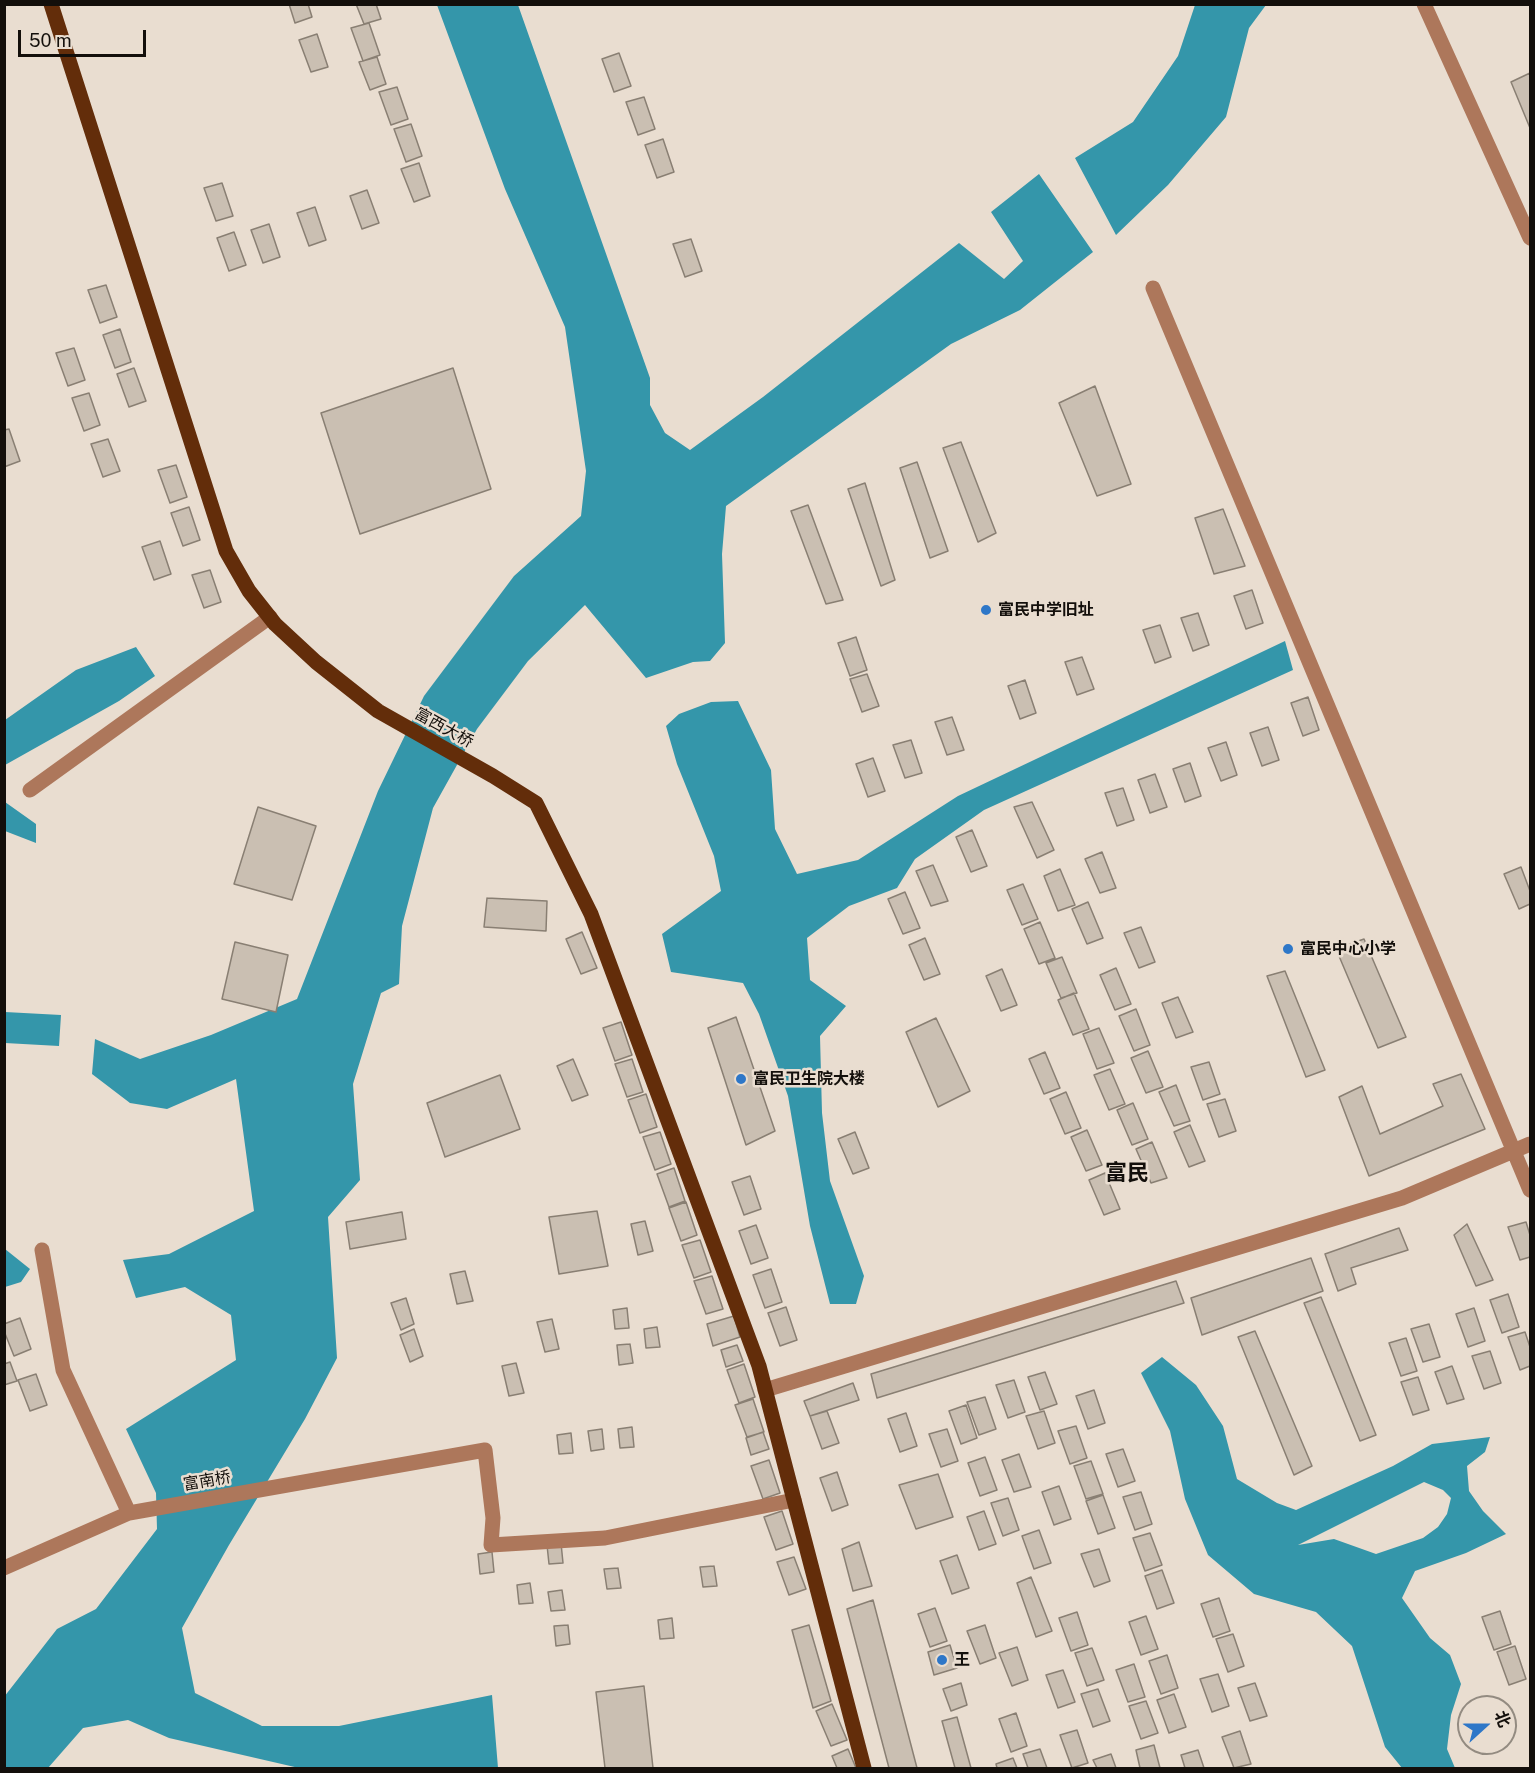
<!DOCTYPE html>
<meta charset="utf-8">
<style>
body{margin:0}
#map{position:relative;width:1535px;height:1773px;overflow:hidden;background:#e9ddd0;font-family:"Public Sans","Noto Sans SC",sans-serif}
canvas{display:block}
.frame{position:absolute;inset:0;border:6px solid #130f0b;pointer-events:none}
.north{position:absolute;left:1457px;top:1695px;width:60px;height:60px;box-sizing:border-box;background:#e9ddd0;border:2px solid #938b81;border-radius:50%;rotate:69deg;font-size:16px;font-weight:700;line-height:24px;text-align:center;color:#130f0b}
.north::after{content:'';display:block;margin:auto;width:21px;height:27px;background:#2e77c8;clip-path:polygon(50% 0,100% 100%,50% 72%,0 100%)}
.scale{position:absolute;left:18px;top:30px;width:128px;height:27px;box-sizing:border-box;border:3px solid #130f0b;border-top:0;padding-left:8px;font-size:18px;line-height:21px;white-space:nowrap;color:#130f0b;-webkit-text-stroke:4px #e9ddd0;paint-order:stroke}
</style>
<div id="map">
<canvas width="1535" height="1773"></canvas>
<div class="frame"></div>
<div class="north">北</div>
<div class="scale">50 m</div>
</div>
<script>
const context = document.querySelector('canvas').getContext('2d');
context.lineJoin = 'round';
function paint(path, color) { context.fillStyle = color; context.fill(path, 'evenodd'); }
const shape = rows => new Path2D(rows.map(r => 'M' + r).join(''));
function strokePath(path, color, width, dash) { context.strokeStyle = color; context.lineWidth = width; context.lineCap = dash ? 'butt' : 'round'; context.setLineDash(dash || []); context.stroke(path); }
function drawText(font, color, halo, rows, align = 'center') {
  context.font = font + ' "Public Sans","Noto Sans SC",sans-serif'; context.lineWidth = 5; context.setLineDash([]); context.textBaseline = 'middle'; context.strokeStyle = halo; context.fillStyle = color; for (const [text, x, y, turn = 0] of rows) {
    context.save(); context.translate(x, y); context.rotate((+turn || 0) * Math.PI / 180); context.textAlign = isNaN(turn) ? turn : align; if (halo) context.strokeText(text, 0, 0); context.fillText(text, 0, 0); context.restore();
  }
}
const water = shape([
 [437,5,518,5,650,378,650,405,665,433,690,450,763,397,959,243,1004,279,1023,261,991,212,1039,174,1093,252,1020,310,951,344,726,506,722,554,725,643,710,661,693,662,646,678,585,605,528,661,477,729,433,808,402,926,399,984,381,993,353,1084,360,1180,328,1217,337,1358,305,1419,229,1545,182,1628,195,1693,262,1726,339,1726,492,1695,498,1768,299,1768,169,1738,128,1720,83,1728,48,1768,5,1768,4,1697,57,1629,96,1609,157,1529,156,1493,126,1429,236,1360,231,1315,185,1287,136,1298,123,1260,169,1254,254,1211,236,1079,167,1109,130,1103,92,1074,95,1039,140,1059,211,1035,297,999,378,791,424,696,514,576,581,516,586,471,565,327,505,189],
 [1195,5,1266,5,1249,28,1226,117,1168,185,1116,235,1075,158,1133,122,1178,56],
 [1285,641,1293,670,984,810,915,859,897,888,849,906,807,938,810,980,846,1006,820,1036,822,1113,830,1181,864,1276,856,1304,830,1304,810,1226,788,1096,759,1014,743,983,671,972,662,934,721,891,714,856,677,764,666,726,679,714,711,702,738,701,771,770,775,829,797,874,858,860,958,796],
 [136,647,155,676,119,701,5,765,5,720,76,670],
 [5,802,36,824,36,843,5,831],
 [5,1012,61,1015,59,1046,5,1043],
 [5,1249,30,1269,21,1282,5,1287],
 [1162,1357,1196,1385,1223,1426,1237,1479,1277,1503,1296,1510,1393,1466,1432,1444,1490,1437,1485,1452,1467,1466,1469,1491,1483,1511,1506,1534,1466,1553,1415,1571,1402,1598,1430,1638,1450,1655,1461,1684,1451,1715,1447,1749,1455,1768,1402,1768,1385,1747,1352,1646,1316,1612,1254,1594,1208,1555,1185,1499,1170,1431,1141,1373],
 [1424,1482,1443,1490,1451,1498,1447,1514,1438,1527,1423,1538,1376,1554,1334,1539,1298,1545]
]);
const building = shape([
 [289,4,308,4,312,17,295,23,289,4],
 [356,4,376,4,381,19,364,24,356,4],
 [369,23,380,55,363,61,351,28,369,23],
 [317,34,328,67,311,72,299,40,317,34],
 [619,53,631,86,614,92,602,59,619,53],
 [377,57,386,84,370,90,359,62,377,57],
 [1530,73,1530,128,1511,82,1530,73],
 [397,87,408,119,391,125,379,92,397,87],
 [644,97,655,129,638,135,626,102,644,97],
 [411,124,422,156,406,162,394,129,411,124],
 [663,139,674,172,657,178,645,145,663,139],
 [419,163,430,196,414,202,401,169,419,163],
 [222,183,233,216,216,221,204,188,222,183],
 [367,190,379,223,362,229,350,196,367,190],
 [315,207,326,240,309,246,297,213,315,207],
 [269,224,280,257,263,263,251,230,269,224],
 [234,232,246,265,229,271,217,238,234,232],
 [691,239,702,271,685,277,673,244,691,239],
 [106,285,117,317,100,323,88,290,106,285],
 [120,329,131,362,115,368,103,335,120,329],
 [74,348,85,380,68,386,56,353,74,348],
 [134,368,146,401,129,407,117,374,134,368],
 [453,368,491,489,360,534,321,413,453,368],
 [1095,386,1131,484,1097,496,1059,403,1095,386],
 [89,393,100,425,84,431,72,398,89,393],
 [9,429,20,461,4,467,4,430,9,429],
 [108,439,120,471,103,477,91,444,108,439],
 [961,442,996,533,978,542,943,448,961,442],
 [917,462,948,551,930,558,900,468,917,462],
 [176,465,187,497,170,503,158,470,176,465],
 [865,483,895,580,881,586,848,489,865,483],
 [808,505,843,600,826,604,791,511,808,505],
 [189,507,200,540,183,546,171,513,189,507],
 [1223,509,1245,566,1214,574,1195,518,1223,509],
 [160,541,171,574,154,580,142,547,160,541],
 [210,570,221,602,204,608,192,575,210,570],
 [1252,590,1263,623,1246,629,1234,596,1252,590],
 [1198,613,1209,645,1193,651,1181,618,1198,613],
 [1160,625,1171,657,1155,663,1143,630,1160,625],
 [856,637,867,670,850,676,838,643,856,637],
 [1082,657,1094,689,1077,695,1065,662,1082,657],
 [867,674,879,706,862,712,850,679,867,674],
 [1025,680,1036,713,1020,719,1008,686,1025,680],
 [1308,697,1319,730,1303,736,1291,703,1308,697],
 [952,717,964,750,947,755,935,722,952,717],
 [1268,727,1279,760,1262,766,1250,733,1268,727],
 [911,740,922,773,905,778,893,745,911,740],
 [1226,742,1237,775,1221,781,1208,748,1226,742],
 [873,758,885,791,868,797,856,764,873,758],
 [1190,763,1201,796,1185,802,1173,769,1190,763],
 [1155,774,1167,807,1150,813,1138,780,1155,774],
 [1123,788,1134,820,1117,826,1105,793,1123,788],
 [1032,802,1054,850,1037,858,1014,807,1032,802],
 [258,807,316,826,292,900,234,884,258,807],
 [972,830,987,866,971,872,956,837,972,830],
 [1102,852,1116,888,1100,893,1085,859,1102,852],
 [933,865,948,901,931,906,916,871,933,865],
 [1521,867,1530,891,1530,904,1519,909,1504,874,1521,867],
 [1060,869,1075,905,1058,911,1044,876,1060,869],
 [1023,884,1038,919,1022,925,1007,890,1023,884],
 [905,892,920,928,903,934,888,899,905,892],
 [487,898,547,901,546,931,484,927,487,898],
 [1088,902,1103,938,1087,944,1072,909,1088,902],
 [1040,922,1055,958,1039,964,1024,929,1040,922],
 [1141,927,1155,962,1139,968,1124,933,1141,927],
 [582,932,597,968,581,974,566,939,582,932],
 [925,938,940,974,924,980,909,945,925,938],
 [1364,939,1406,1037,1378,1048,1336,949,1364,939],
 [235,942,288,955,276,1012,222,999,235,942],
 [1062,957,1077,993,1061,998,1046,963,1062,957],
 [1116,968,1131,1004,1115,1010,1100,975,1116,968],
 [1002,969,1017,1005,1001,1011,986,976,1002,969],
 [1285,971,1325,1070,1306,1077,1267,976,1285,971],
 [1074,993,1089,1029,1073,1035,1058,1000,1074,993],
 [1178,997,1193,1032,1176,1038,1162,1003,1178,997],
 [1136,1009,1150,1045,1134,1051,1119,1016,1136,1009],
 [736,1017,775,1131,746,1145,708,1028,736,1017],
 [936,1018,970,1091,938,1107,906,1032,936,1018],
 [621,1022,632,1055,615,1061,603,1028,621,1022],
 [1099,1028,1114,1063,1097,1069,1083,1034,1099,1028],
 [1148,1051,1163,1087,1146,1093,1131,1058,1148,1051],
 [1045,1052,1060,1088,1044,1094,1029,1059,1045,1052],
 [573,1059,588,1095,572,1101,557,1066,573,1059],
 [632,1059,643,1092,627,1097,615,1064,632,1059],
 [1209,1062,1220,1094,1203,1100,1191,1067,1209,1062],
 [1110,1069,1125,1104,1109,1110,1094,1075,1110,1069],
 [1461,1074,1485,1129,1369,1176,1339,1097,1362,1086,1380,1134,1443,1106,1433,1084,1461,1074],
 [500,1075,520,1129,445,1157,427,1103,500,1075],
 [1176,1085,1190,1121,1174,1126,1159,1092,1176,1085],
 [1066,1092,1081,1128,1065,1134,1050,1099,1066,1092],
 [646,1094,657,1127,640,1133,628,1100,646,1094],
 [1225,1099,1236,1131,1219,1137,1207,1104,1225,1099],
 [1133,1103,1148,1139,1132,1145,1117,1110,1133,1103],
 [1190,1125,1205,1161,1189,1167,1174,1132,1190,1125],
 [1087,1130,1102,1165,1086,1171,1071,1137,1087,1130],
 [660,1132,671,1164,655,1170,643,1137,660,1132],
 [855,1132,869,1168,853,1174,838,1139,855,1132],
 [1152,1142,1167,1178,1151,1183,1136,1149,1152,1142],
 [674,1168,685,1201,669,1207,657,1174,674,1168],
 [1105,1173,1120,1209,1104,1215,1089,1180,1105,1173],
 [750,1176,761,1209,744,1215,732,1182,750,1176],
 [686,1202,697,1235,681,1241,669,1208,686,1202],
 [597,1211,608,1266,559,1274,549,1217,597,1211],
 [402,1212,406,1239,350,1249,346,1222,402,1212],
 [645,1221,653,1251,638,1255,631,1224,645,1221],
 [1526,1222,1530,1235,1530,1257,1520,1260,1508,1227,1526,1222],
 [1467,1224,1493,1280,1476,1286,1454,1235,1467,1224],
 [756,1225,768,1258,751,1264,739,1231,756,1225],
 [1399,1228,1408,1250,1351,1268,1356,1284,1338,1291,1325,1254,1399,1228],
 [700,1240,711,1272,694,1278,682,1245,700,1240],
 [1311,1258,1323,1291,1202,1335,1191,1298,1311,1258],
 [771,1269,782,1302,765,1308,753,1275,771,1269],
 [465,1271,473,1301,457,1304,450,1274,465,1271],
 [712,1276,723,1309,706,1314,694,1281,712,1276],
 [1176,1281,1184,1303,877,1398,871,1374,1176,1281],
 [1508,1294,1519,1327,1502,1333,1490,1300,1508,1294],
 [1321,1297,1376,1435,1360,1441,1304,1303,1321,1297],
 [406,1298,414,1324,401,1330,391,1303,406,1298],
 [786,1307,797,1340,780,1346,768,1313,786,1307],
 [627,1308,629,1328,615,1329,613,1310,627,1308],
 [1474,1308,1485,1341,1468,1347,1456,1314,1474,1308],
 [734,1316,740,1337,713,1346,707,1324,734,1316],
 [20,1318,31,1349,14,1356,4,1331,4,1324,20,1318],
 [552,1319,559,1349,545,1352,537,1322,552,1319],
 [1429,1324,1440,1357,1423,1362,1411,1329,1429,1324],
 [657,1327,660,1347,646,1348,644,1329,657,1327],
 [414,1329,423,1356,410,1362,400,1335,414,1329],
 [1255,1331,1312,1466,1294,1475,1238,1337,1255,1331],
 [1525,1332,1530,1347,1530,1366,1520,1370,1508,1337,1525,1332],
 [1406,1338,1417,1371,1401,1376,1389,1343,1406,1338],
 [630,1344,633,1363,619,1365,617,1345,630,1344],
 [737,1345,743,1361,726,1367,721,1350,737,1345],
 [1490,1351,1501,1383,1484,1389,1472,1356,1490,1351],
 [10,1362,17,1381,4,1385,4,1364,10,1362],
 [516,1363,524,1393,509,1396,502,1366,516,1363],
 [744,1364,755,1397,739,1403,727,1370,744,1364],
 [1452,1366,1464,1399,1447,1404,1435,1372,1452,1366],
 [1045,1372,1057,1404,1040,1410,1028,1377,1045,1372],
 [36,1374,47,1405,30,1411,18,1380,36,1374],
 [1418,1377,1429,1410,1413,1415,1401,1382,1418,1377],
 [1014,1380,1025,1412,1008,1418,996,1385,1014,1380],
 [853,1383,859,1400,810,1416,804,1401,853,1383],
 [1094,1390,1105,1423,1088,1429,1076,1396,1094,1390],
 [985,1397,996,1429,979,1435,967,1402,985,1397],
 [753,1399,764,1432,747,1437,735,1405,753,1399],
 [966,1405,977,1438,961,1444,949,1411,966,1405],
 [827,1411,839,1443,822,1449,810,1416,827,1411],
 [1044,1411,1055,1443,1038,1449,1026,1416,1044,1411],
 [906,1413,917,1446,900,1452,888,1419,906,1413],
 [1076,1426,1087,1458,1070,1464,1058,1431,1076,1426],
 [632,1427,634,1447,620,1448,618,1429,632,1427],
 [602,1429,604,1449,591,1451,588,1431,602,1429],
 [947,1429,958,1461,941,1467,929,1434,947,1429],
 [763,1432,769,1449,751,1455,746,1438,763,1432],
 [571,1433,573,1453,559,1454,557,1435,571,1433],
 [1123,1449,1135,1481,1118,1487,1106,1454,1123,1449],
 [1019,1454,1031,1487,1014,1492,1002,1460,1019,1454],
 [985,1457,997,1490,980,1496,968,1463,985,1457],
 [769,1460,780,1493,763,1499,751,1466,769,1460],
 [1091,1461,1103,1494,1086,1499,1074,1466,1091,1461],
 [837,1472,848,1505,832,1511,820,1478,837,1472],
 [938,1474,953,1517,916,1529,899,1485,938,1474],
 [1059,1486,1071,1519,1054,1525,1042,1492,1059,1486],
 [1141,1492,1152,1524,1135,1530,1123,1497,1141,1492],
 [1103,1495,1115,1528,1098,1534,1086,1501,1103,1495],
 [1008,1498,1019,1530,1003,1536,991,1503,1008,1498],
 [782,1511,793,1544,776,1550,764,1517,782,1511],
 [984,1511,996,1544,979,1550,967,1517,984,1511],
 [1039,1530,1051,1563,1034,1569,1022,1536,1039,1530],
 [1150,1533,1162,1565,1145,1571,1133,1538,1150,1533],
 [859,1542,872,1586,853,1591,842,1549,859,1542],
 [561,1543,563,1563,549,1564,547,1545,561,1543],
 [1099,1549,1110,1581,1094,1587,1081,1554,1099,1549],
 [492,1552,494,1572,480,1574,478,1554,492,1552],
 [957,1555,969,1588,952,1594,940,1561,957,1555],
 [794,1557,806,1589,789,1595,777,1562,794,1557],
 [714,1566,717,1586,703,1587,700,1567,714,1566],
 [618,1568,621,1588,607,1589,604,1569,618,1568],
 [1162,1570,1174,1603,1157,1609,1145,1576,1162,1570],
 [1031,1577,1052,1631,1036,1637,1017,1583,1031,1577],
 [530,1583,533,1603,519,1604,517,1585,530,1583],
 [562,1590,565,1610,551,1611,548,1592,562,1590],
 [1219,1598,1230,1631,1213,1637,1201,1604,1219,1598],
 [873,1600,917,1768,889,1768,847,1609,873,1600],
 [935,1608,947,1641,930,1647,918,1614,935,1608],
 [1500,1611,1511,1644,1494,1650,1482,1617,1500,1611],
 [1077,1612,1088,1645,1071,1651,1059,1618,1077,1612],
 [1146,1616,1158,1649,1141,1655,1129,1622,1146,1616],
 [672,1618,674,1638,660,1639,658,1620,672,1618],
 [568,1625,570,1644,556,1646,554,1626,568,1625],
 [809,1625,831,1701,813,1708,792,1630,809,1625],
 [985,1625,996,1658,980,1664,967,1631,985,1625],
 [1233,1634,1244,1666,1228,1672,1216,1639,1233,1634],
 [950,1645,957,1668,934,1675,928,1652,950,1645],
 [1515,1646,1526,1679,1509,1685,1497,1652,1515,1646],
 [1017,1647,1028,1680,1012,1686,999,1653,1017,1647],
 [1092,1648,1104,1680,1087,1686,1075,1653,1092,1648],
 [1167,1655,1178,1688,1161,1694,1149,1661,1167,1655],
 [1134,1664,1145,1697,1128,1702,1116,1670,1134,1664],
 [1063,1670,1075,1702,1058,1708,1046,1675,1063,1670],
 [1218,1674,1229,1706,1212,1712,1200,1679,1218,1674],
 [961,1683,967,1705,951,1711,943,1689,961,1683],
 [1255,1683,1267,1716,1250,1721,1238,1688,1255,1683],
 [644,1686,653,1768,605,1768,596,1692,644,1686],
 [1098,1689,1110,1721,1093,1727,1081,1694,1098,1689],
 [1174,1694,1186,1727,1169,1733,1157,1700,1174,1694],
 [1146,1701,1158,1733,1141,1739,1129,1706,1146,1701],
 [832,1704,847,1740,831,1746,816,1711,832,1704],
 [1016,1713,1027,1746,1011,1752,999,1719,1016,1713],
 [957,1717,971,1768,955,1768,942,1721,957,1717],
 [1077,1730,1088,1763,1072,1768,1060,1735,1077,1730],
 [1240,1731,1251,1764,1234,1768,1222,1737,1240,1731],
 [1154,1745,1160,1768,1140,1768,1136,1750,1154,1745],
 [848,1749,856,1768,837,1768,832,1756,848,1749],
 [1040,1749,1047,1768,1028,1768,1023,1754,1040,1749],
 [1198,1750,1204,1768,1185,1768,1181,1755,1198,1750],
 [1111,1754,1116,1768,1097,1768,1093,1760,1111,1754],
 [1013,1758,1017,1768,997,1768,996,1764,1013,1758]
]);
const minor = shape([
 [1424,4,1530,238],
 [1153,288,1530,1190],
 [30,790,270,617],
 [42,1250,63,1370,129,1513],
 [765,1390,1402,1198,1530,1144],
 [4,1568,129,1513,485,1450,493,1518,491,1545,605,1538,794,1500]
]);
const major = shape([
 [51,4,226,551,249,591,275,624,316,662,378,711,493,776,536,803,591,914,759,1366,864,1768]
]);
const markers = [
 [986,610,6,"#2e77c8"],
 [1288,949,6,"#2e77c8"],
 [741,1079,6,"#2e77c8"],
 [942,1660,6,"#2e77c8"]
];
const poiNames = [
 ["富民中学旧址",998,610],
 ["富民中心小学",1300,949],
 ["富民卫生院大楼",753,1079],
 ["王",954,1660]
];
const streetNames = [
 ["富西大桥",444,728,29],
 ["富南桥",207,1481,-10]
];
const districtNames = [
 ["富民",1127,1173]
];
paint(water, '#3496aa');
paint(building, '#cabfb2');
strokePath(building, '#897f73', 1.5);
strokePath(minor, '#ad775b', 15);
strokePath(major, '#632d0a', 15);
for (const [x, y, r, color] of markers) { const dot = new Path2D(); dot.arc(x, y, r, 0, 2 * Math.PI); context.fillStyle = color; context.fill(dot); strokePath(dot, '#e9ddd0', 2); }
drawText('bold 16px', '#130f0b', '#e9ddd0', poiNames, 'left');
drawText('16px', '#130f0b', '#e9ddd0', streetNames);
drawText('bold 22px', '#130f0b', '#e9ddd0', districtNames);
</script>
